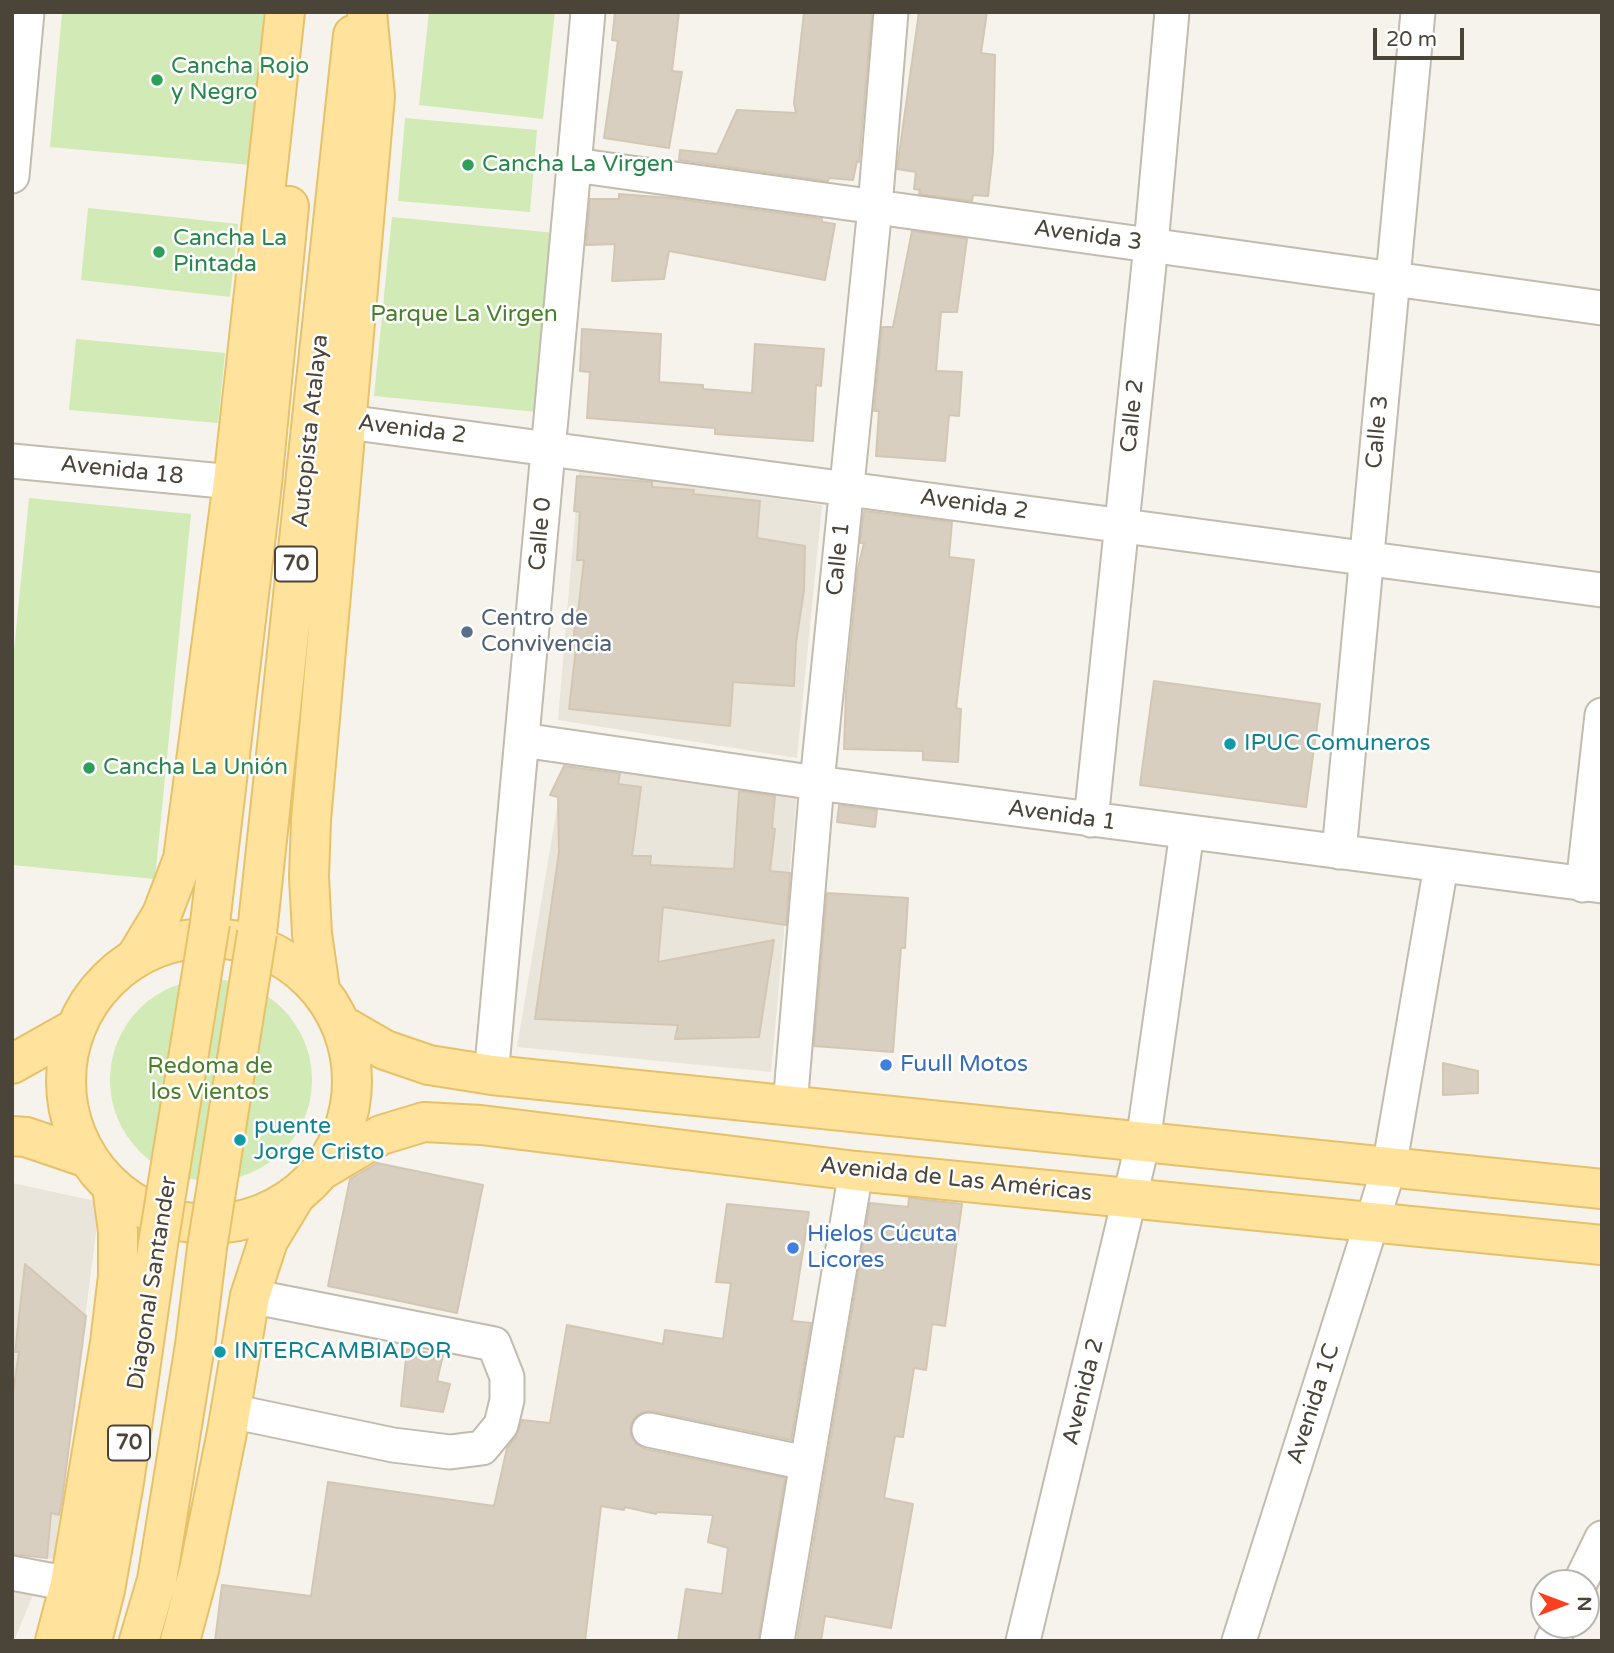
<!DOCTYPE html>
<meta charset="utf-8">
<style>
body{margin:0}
#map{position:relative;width:1614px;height:1653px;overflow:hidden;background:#f6f3ec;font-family:"Varela Round",sans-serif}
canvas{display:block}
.frame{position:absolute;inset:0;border:14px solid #4b4439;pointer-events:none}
.north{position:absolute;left:1530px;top:1569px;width:70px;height:70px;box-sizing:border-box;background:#fff;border:2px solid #b7b4b0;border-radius:50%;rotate:90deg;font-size:19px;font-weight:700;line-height:28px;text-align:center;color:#4b4439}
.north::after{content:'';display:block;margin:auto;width:24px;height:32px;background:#fc3f1d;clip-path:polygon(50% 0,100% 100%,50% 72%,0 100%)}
.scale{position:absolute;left:1373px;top:28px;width:91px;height:32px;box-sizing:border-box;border:4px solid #4b4439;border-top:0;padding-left:9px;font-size:21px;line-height:24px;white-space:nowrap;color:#4b4439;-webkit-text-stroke:5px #fff;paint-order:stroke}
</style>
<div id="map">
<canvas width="1614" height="1653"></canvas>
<div class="frame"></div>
<div class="north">N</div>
<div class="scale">20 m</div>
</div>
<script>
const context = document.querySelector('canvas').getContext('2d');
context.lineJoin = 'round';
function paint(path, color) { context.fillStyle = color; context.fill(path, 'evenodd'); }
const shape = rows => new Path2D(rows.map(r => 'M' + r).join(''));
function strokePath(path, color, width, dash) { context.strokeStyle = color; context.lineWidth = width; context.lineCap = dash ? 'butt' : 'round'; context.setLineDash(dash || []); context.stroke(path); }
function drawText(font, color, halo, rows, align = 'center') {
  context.font = font + ' "Varela Round",sans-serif'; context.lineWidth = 5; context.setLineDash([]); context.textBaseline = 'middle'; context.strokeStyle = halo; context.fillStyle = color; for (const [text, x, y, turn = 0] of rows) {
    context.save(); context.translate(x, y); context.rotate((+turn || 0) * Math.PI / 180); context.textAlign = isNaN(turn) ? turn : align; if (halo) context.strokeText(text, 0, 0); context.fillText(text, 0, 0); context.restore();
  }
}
const residential = shape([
 [579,471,822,505,797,758,558,720],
 [564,765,797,793,771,1072,517,1047],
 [12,1183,100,1202,54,1559,12,1554],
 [12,1591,33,1595,14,1641,12,1641]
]);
const green = shape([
 [62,12,264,12,251,165,50,147],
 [429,12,555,12,543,119,419,105],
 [405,118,537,130,530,212,398,201],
 [88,208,238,224,230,297,81,280],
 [392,217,555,233,537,412,374,396],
 [76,339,225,353,218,423,69,410],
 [29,498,191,514,155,879,12,865,12,671],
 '110 1080a101 101 0 1 1 202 0a101 101 0 1 1-202 0Z'
]);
const building = shape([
 [615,12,679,12,672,71,682,72,669,148,604,138,618,41,612,40,615,12],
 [804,12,872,12,859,162,857,161,853,180,829,178,828,181,679,160,680,150,717,154,737,110,796,113,794,103,804,12],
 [919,12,987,12,981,53,995,55,993,152,988,196,973,195,972,201,919,194,920,190,914,189,916,172,897,169,919,12],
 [619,194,671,198,822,219,822,222,835,224,825,280,669,251,664,279,612,281,615,244,586,245,590,199,619,199,619,194],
 [912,231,967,239,957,312,941,312,936,371,962,372,959,416,949,415,945,461,876,456,879,411,874,411,882,327,893,327,912,231],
 [582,329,661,334,659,382,703,385,703,389,752,393,755,344,824,349,821,386,816,385,813,441,715,434,715,428,587,418,590,372,580,371,582,329],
 [577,476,652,482,652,487,694,490,693,494,760,501,757,538,805,546,804,590,796,643,794,686,733,682,730,726,569,709,576,648,573,648,576,611,578,612,584,560,577,560,580,512,574,511,577,476],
 [864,511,952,522,949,557,974,560,956,708,961,709,958,762,923,760,923,751,844,749,846,692,858,568,864,543,860,543,864,511],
 [1154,681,1320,704,1306,807,1140,785,1154,681],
 [564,766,620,774,618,784,641,787,632,856,651,856,650,865,734,869,739,791,775,796,772,828,775,829,770,871,790,873,786,925,663,907,658,962,774,940,759,1037,675,1039,678,1025,535,1019,559,852,558,797,550,795,564,766],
 [839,805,877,810,875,827,837,822,839,805],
 [827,893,908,898,905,948,901,948,893,1052,814,1046,827,893],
 [1443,1063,1478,1071,1478,1093,1443,1095,1443,1063],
 [377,1163,483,1185,457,1313,328,1286,350,1179,377,1163],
 [909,1198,962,1204,945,1326,932,1324,926,1370,914,1368,903,1437,895,1436,884,1498,913,1504,891,1628,825,1616,821,1641,797,1641,870,1203,908,1207,909,1198],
 [727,1204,809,1212,792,1321,811,1323,791,1440,652,1411,642,1412,634,1418,630,1427,631,1435,636,1444,645,1449,785,1478,758,1641,678,1641,686,1589,722,1594,728,1548,708,1542,713,1515,657,1512,656,1514,625,1507,624,1510,601,1506,585,1641,215,1641,222,1585,311,1596,328,1482,494,1506,507,1448,516,1437,522,1420,550,1423,567,1325,663,1344,665,1330,723,1339,731,1283,716,1282,727,1204],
 [25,1264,86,1316,62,1500,59,1515,51,1513,47,1558,12,1554,12,1400,19,1352,15,1352,25,1264],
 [407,1349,443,1355,437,1381,450,1384,443,1412,401,1406,407,1349]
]);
const minor = shape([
 [574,165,1602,308],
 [12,176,27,12],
 [347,422,1602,590],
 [12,461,233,482],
 [522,740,817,783,1602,886],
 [1091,820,1151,245,1172,12],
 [1339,852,1418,12],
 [1583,885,1602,715],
 [493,1055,588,12],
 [790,1106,817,783,875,207,891,12],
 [231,1411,393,1445,450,1452,482,1448,501,1425,507,1400,507,1377,494,1344,250,1296],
 [649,1430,806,1463],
 [12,1573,70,1584],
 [1580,1583,1602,1538],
 [777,1641,856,1171],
 [1023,1641,1143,1142,1187,832],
 [1239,1641,1389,1168,1441,866],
 [1552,1641,1560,1625]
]);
const major = shape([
 [210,923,262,484,289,206],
 [257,933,353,35],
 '66 1081a143 143 0 1 1 286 0a143 143 0 1 1-286 0Z',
 [136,957,162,914,183,859,233,482,285,12],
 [320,989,312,934,309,877,311,820,375,96,367,12],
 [340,1024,385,1050,429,1065,492,1075,1602,1189],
 [12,1064,76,1028],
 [12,1136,26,1137,88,1158],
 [322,1170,381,1135,424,1122,481,1125,856,1171,1602,1245],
 [55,1641,70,1584,110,1343,118,1276,118,1231,112,1187],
 [92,1641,105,1590,124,1482,158,1244],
 [139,1641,157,1580,195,1345,207,1248],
 [180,1641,199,1570,227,1432,250,1296,268,1241,294,1198]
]);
const majorBridge = shape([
 [158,1244,210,923],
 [207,1248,257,933]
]);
const markers = [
 [157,80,7,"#2e9e5b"],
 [468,165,7,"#2e9e5b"],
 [159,252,7,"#2e9e5b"],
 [467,632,7,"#5c6f8a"],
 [1230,744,7,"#0f9aa8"],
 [89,768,7,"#2e9e5b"],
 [886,1065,7,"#3f7fe0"],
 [240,1140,7,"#0f9aa8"],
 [793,1248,7,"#3f7fe0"],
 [220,1352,7,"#0f9aa8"]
];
const shields = [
 [296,564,42],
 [129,1443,42]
];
const shieldNames = [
 ["70",296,564],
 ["70",129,1443]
];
const leisureNames = [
 ["Cancha Rojo",171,67],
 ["y Negro",171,93],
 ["Cancha La Virgen",482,165],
 ["Cancha La",173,239],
 ["Pintada",173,265],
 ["Cancha La Unión",103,768]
];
const streetNames = [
 ["Avenida 3",1088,236,8],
 ["Calle 2",1133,416,-84],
 ["Avenida 2",412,430,7],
 ["Autopista Atalaya",311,431,-84],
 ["Calle 3",1378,432,-85],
 ["Avenida 18",122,471,6],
 ["Avenida 2",974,505,8],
 ["Calle 0",541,534,-85],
 ["Calle 1",839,559,-84],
 ["Avenida 1",1062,816,8],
 ["Avenida de Las Américas",956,1180,6],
 ["Diagonal Santander",153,1283,-81],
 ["Avenida 2",1084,1392,-76],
 ["Avenida 1C",1314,1404,-72]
];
const parkNames = [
 ["Parque La Virgen",464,315],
 ["Redoma de",210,1067],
 ["los Vientos",210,1093]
];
const serviceNames = [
 ["Centro de",481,619],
 ["Convivencia",481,645]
];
const cultureNames = [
 ["IPUC Comuneros",1244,744],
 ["puente",254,1127],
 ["Jorge Cristo",254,1153],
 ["INTERCAMBIADOR",234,1352]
];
const shopNames = [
 ["Fuull Motos",900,1065],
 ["Hielos Cúcuta",807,1235],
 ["Licores",807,1261]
];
paint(residential, '#eae5da');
paint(green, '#d2eab5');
paint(building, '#d8cfc1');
strokePath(building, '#d3c7b4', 2);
strokePath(minor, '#c2bbae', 37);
strokePath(major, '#e6c16a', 42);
strokePath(minor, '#fff', 33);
strokePath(major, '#ffe39c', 38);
strokePath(majorBridge, '#e6c16a', 42, []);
strokePath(majorBridge, '#ffe39c', 38);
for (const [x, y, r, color] of markers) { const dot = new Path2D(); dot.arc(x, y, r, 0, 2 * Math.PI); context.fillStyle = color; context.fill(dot); strokePath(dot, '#fff', 2.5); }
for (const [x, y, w] of shields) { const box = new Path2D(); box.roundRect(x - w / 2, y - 17.5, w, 35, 5); context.fillStyle = '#fff'; context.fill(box); strokePath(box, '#4b4439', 2); }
drawText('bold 21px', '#4b4439', null, shieldNames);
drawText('23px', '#27864d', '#fff', leisureNames, 'left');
drawText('23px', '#4b4439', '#fff', streetNames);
drawText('23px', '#4a7f2a', '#fff', parkNames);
drawText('23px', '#4e5e75', '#fff', serviceNames, 'left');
drawText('23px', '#0d838f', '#fff', cultureNames, 'left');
drawText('23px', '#366cbe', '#fff', shopNames, 'left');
</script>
